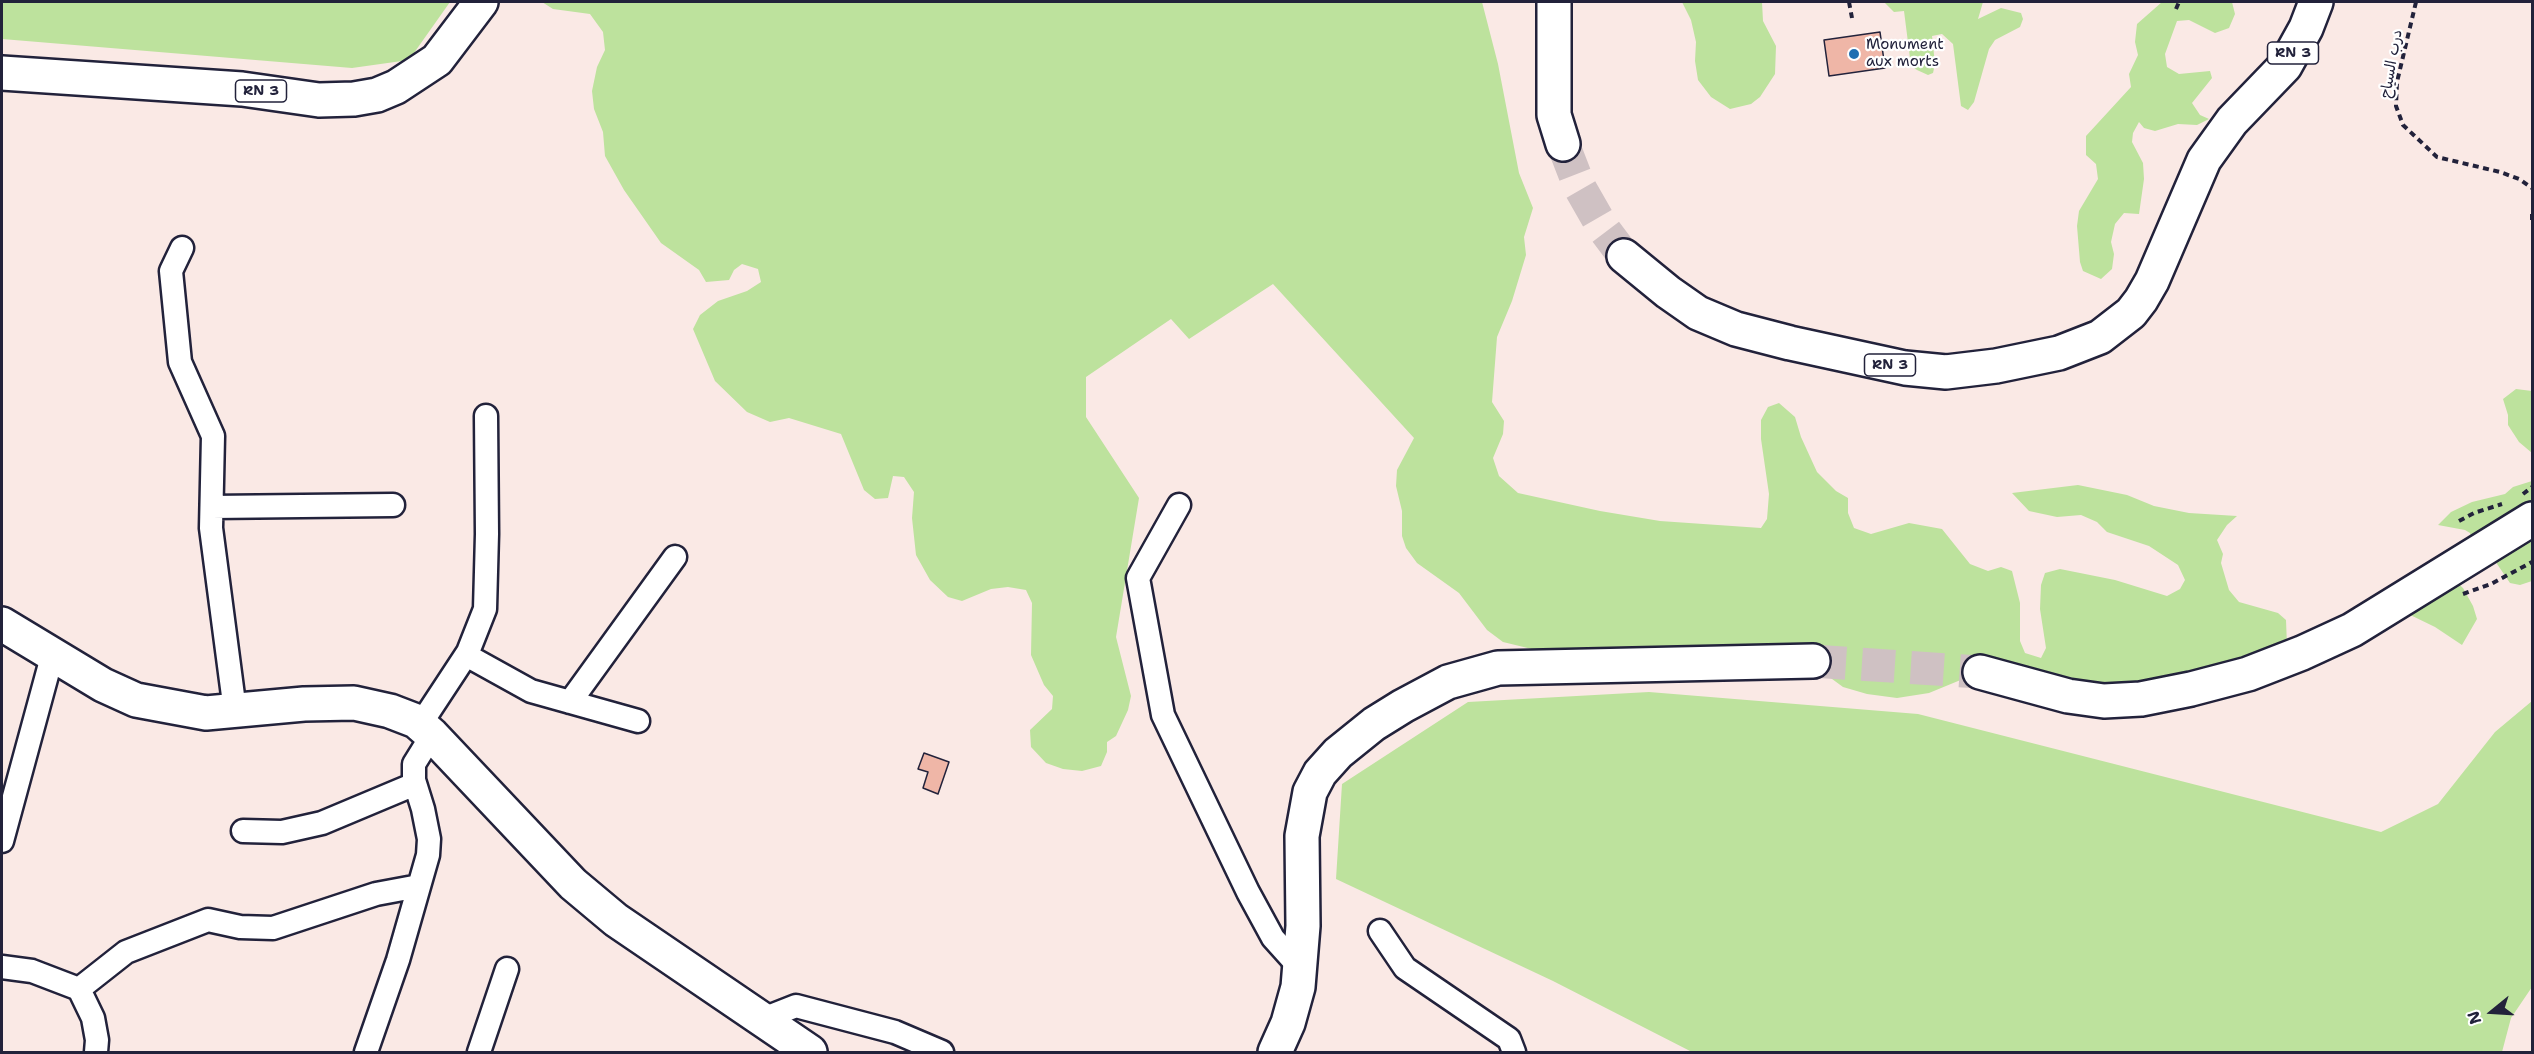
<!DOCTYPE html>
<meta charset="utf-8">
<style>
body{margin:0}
#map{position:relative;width:2534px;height:1054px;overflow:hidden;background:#fae9e5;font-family:"Shantell Sans",sans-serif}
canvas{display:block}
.frame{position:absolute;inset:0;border:3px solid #22223b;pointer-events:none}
.north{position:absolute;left:2462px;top:982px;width:60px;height:60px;-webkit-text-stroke:4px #fff;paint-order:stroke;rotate:252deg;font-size:16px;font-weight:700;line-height:24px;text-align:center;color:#22223b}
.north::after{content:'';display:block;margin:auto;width:21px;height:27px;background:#22223b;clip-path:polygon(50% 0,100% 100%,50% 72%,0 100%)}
</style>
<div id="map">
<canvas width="2534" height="1054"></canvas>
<div class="frame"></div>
<div class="north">N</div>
</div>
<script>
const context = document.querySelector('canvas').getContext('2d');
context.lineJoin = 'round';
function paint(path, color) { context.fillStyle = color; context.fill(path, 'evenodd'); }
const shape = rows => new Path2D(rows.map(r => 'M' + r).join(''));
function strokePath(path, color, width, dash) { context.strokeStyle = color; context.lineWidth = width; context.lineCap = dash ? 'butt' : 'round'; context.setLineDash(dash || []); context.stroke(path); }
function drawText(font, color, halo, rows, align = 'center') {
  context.font = font + ' "Shantell Sans","Playpen Sans Arabic",sans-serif'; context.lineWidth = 4.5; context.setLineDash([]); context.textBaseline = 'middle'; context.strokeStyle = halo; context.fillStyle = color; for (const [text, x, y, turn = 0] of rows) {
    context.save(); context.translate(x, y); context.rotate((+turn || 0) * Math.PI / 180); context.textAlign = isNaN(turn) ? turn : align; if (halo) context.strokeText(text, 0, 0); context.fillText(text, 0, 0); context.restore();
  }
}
const green = shape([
 [2,2,450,2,409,60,352,68,2,39],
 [542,2,1482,2,1498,64,1519,173,1533,208,1524,237,1526,255,1512,301,1497,337,1492,402,1504,421,1503,434,1493,458,1499,476,1518,493,1600,511,1660,521,1761,528,1767,519,1769,494,1761,439,1761,420,1768,407,1779,403,1795,417,1801,437,1817,472,1836,491,1848,498,1848,513,1854,528,1871,534,1909,523,1942,529,1970,564,1988,571,2001,567,2012,571,2020,603,2020,641,2025,653,2041,658,2046,648,2040,609,2041,585,2045,573,2060,569,2115,580,2167,596,2180,589,2185,580,2178,565,2149,546,2107,532,2097,522,2081,515,2057,517,2029,511,2012,493,2078,485,2127,495,2154,506,2189,513,2237,516,2227,525,2217,540,2223,554,2221,563,2229,590,2239,602,2278,613,2286,620,2287,646,2239,661,2137,682,2097,685,1980,672,1929,693,1897,698,1867,694,1843,687,1828,676,1805,654,1540,651,1503,642,1487,630,1459,593,1417,563,1406,548,1402,536,1402,511,1396,486,1397,470,1414,438,1273,284,1189,339,1171,319,1086,377,1086,417,1139,498,1116,637,1131,696,1128,710,1116,736,1107,742,1107,752,1101,766,1082,771,1063,769,1046,763,1031,747,1030,730,1052,709,1053,696,1044,685,1031,655,1032,603,1026,590,1008,587,991,589,962,601,948,597,930,580,916,555,912,518,914,492,904,477,893,476,888,498,875,499,864,490,841,434,789,418,770,422,747,412,715,381,693,329,700,315,718,301,747,291,761,282,758,269,742,264,734,270,729,280,706,282,699,270,661,243,624,190,605,156,603,132,594,109,592,91,597,67,605,50,603,32,590,14,553,9],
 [1682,2,1762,2,1763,21,1776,46,1775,74,1760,97,1751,104,1730,109,1711,97,1698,80,1695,61,1696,42,1691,20],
 [1884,2,1983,2,1978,19,2001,8,2021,13,2023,19,2020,27,1995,40,1989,49,1974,102,1968,110,1961,106,1953,44,1942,34,1932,36,1935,64,1933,73,1928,75,1917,70,1911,66,1904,11,1894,12],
 [2162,2,2232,2,2235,14,2229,28,2215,33,2189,20,2177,21,2165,54,2167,67,2179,74,2210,71,2212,78,2192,103,2200,115,2209,119,2197,125,2178,124,2155,131,2144,128,2139,122,2133,133,2132,142,2143,163,2144,179,2139,214,2124,213,2115,224,2111,242,2114,254,2112,269,2101,279,2083,271,2080,262,2077,226,2079,211,2098,179,2096,164,2086,155,2086,136,2131,87,2129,74,2138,55,2135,42,2137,24],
 [2516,389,2532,391,2532,453,2519,442,2508,425,2508,415,2503,399],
 [2532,481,2532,508,2472,540,2470,533,2465,530,2438,525,2451,512,2472,502,2505,494,2513,487],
 [2532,528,2532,581,2520,585,2510,583,2495,561],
 [2452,578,2463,588,2473,606,2477,619,2462,645,2435,627,2400,610],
 [1649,692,1918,714,2381,832,2438,804,2495,732,2532,701,2532,987,2511,1018,2502,1052,1692,1052,1553,981,1336,879,1342,784,1468,702]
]);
const building = shape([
 [1880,32,1885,68,1829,76,1824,40,1880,32],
 [924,753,949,762,938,794,923,788,928,772,918,769,924,753]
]);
const secondaryTunnel = shape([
 [1813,661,1980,672]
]);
const primaryTunnel = shape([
 [1563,144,1580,188,1603,228,1624,256]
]);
const path = shape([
 [1849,2,1852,18],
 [2416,2,2397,82,2396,106,2403,125,2437,157,2500,172,2519,179,2532,188],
 [2176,9,2179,2],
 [2532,214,2532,220],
 [2523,494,2532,487],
 [2459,521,2474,513,2502,504],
 [2463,594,2491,584,2532,562]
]);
const minor = shape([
 [182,248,171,271,180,362,213,436,211,528,235,711],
 [1179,505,1138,578,1163,715,1248,892,1273,938,1300,968],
 [212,507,393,505],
 [466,655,531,691,638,721],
 [570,702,675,557],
 [420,725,468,652,485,609,487,534,486,416],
 [243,831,282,832,322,823,415,784],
 [2,841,53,653],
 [1380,931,1405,968,1509,1039,1514,1052],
 [2,967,32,971,79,989,93,1018,97,1040,96,1052],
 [79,989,126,952,208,920,240,927,273,928,376,894,419,886],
 [763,1019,796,1006,895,1032,942,1052],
 [366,1052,398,960,428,855,429,839,423,809,414,780,414,764,432,735],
 [479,1052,507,969]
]);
const secondary = shape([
 [2,624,103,685,136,700,206,713,304,704,354,703,390,711,416,721,432,735,573,884,616,920,810,1052],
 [1980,672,2068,696,2104,701,2141,699,2191,689,2248,674,2302,653,2352,630,2532,519],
 [1275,1052,1288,1023,1298,987,1303,926,1302,836,1310,792,1320,773,1338,753,1374,724,1403,706,1448,682,1498,668,1813,661]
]);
const primary = shape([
 [1554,2,1554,115,1563,144],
 [2,73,242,89,319,100,354,99,377,95,396,87,437,60,481,2],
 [1624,256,1668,292,1698,313,1736,329,1790,343,1905,368,1946,372,1996,366,2059,353,2100,337,2131,313,2141,300,2152,281,2204,160,2232,121,2285,66,2306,28,2316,2]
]);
const markers = [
 [1854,54,6,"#1f6fb2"]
];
const shields = [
 [2293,53,51],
 [261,91,51],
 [1890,365,51]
];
const shieldNames = [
 ["RN 3",2293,53],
 ["RN 3",261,91],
 ["RN 3",1890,365]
];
const poiNames = [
 ["Monument",1866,45],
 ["aux morts",1866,62]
];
const streetNames = [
 ["درب السياح",2392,64,-80]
];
paint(green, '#bde29d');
paint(building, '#efb6a7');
strokePath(building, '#22223b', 1.5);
strokePath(secondaryTunnel, '#cfc1c3', 33, [33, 16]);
strokePath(primaryTunnel, '#cfc1c3', 33, [33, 16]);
strokePath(minor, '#22223b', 27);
strokePath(secondary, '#22223b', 38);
strokePath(primary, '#22223b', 38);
strokePath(path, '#22223b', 4, [6, 4.5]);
strokePath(minor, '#fff', 22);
strokePath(secondary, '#fff', 33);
strokePath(primary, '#fff', 33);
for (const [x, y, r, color] of markers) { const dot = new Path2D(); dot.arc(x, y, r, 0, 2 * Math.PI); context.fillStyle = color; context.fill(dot); strokePath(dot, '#fff', 2); }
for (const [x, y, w] of shields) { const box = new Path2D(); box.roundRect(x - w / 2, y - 11, w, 22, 4.5); context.fillStyle = '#fff'; context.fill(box); strokePath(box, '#22223b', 1.5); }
drawText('bold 14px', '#22223b', null, shieldNames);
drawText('15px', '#22223b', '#fff', poiNames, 'left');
drawText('15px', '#22223b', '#fff', streetNames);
</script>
